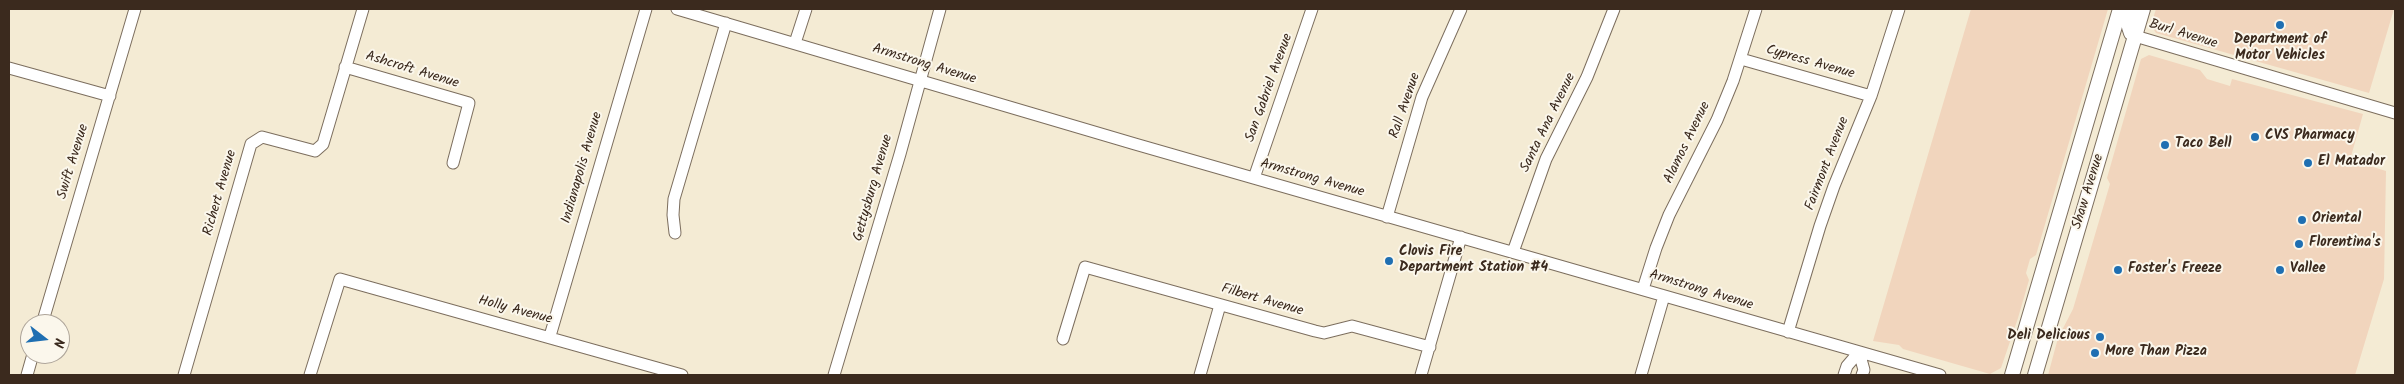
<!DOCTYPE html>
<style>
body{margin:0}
#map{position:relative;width:2404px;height:384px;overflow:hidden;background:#f4ebd4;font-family:Kalam,sans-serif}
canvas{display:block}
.frame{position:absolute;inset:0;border:10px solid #3b2a1e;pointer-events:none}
.north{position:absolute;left:20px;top:314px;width:50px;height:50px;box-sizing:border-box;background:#fbf7ec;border:1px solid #aea59a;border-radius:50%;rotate:106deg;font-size:14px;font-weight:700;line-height:20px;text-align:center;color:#3b2a1e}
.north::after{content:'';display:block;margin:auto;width:18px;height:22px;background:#1f6fb2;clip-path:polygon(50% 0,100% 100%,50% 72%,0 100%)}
</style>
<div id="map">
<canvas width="2404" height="384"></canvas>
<div class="frame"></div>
<div class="north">N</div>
</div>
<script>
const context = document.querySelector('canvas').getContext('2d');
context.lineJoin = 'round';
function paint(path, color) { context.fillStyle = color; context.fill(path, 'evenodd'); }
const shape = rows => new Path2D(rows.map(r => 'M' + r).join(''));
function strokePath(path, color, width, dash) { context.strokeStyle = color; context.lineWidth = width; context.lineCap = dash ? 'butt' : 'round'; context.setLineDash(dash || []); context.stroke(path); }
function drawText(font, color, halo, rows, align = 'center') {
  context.font = font + ' Kalam,sans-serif'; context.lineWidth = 4; context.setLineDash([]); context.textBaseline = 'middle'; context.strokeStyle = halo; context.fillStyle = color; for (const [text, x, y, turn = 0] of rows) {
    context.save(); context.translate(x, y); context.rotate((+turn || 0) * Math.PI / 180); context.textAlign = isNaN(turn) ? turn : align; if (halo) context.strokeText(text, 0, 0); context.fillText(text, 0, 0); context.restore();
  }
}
const built = shape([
 [1971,9,2108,9,2036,255,2030,259,2026,273,2029,280,2018,318,2001,368,1990,374,1903,349,1899,345,1873,341],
 [2156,9,2394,9,2369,93,2156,33,2151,25],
 [2149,55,2200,70,2207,79,2230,86,2232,79,2363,114,2350,160,2386,171,2384,279,2355,375,2048,375,2058,338,2073,309,2110,184,2107,178,2141,59]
]);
const minor = shape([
 [677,9,1135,144,1940,375],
 [2135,36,2395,113],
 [795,43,806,9],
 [1741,59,1871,96],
 [345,67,469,103,453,163],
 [9,68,110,96],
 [1254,178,1312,9],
 [1387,217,1422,97,1461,9],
 [675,233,673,215,674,199,726,23],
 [1513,252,1546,159,1587,77,1614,9],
 [1643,289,1656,248,1669,215,1717,120,1733,81,1756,9],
 [42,324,135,9],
 [1788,332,1820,226,1834,186,1871,96,1899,9],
 [550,336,646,9],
 [1063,339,1085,267,1315,331,1324,333,1352,326,1430,347],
 [1859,352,1864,370,1862,375],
 [27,375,33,354],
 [184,375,251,144,262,137,315,151,323,144,363,9],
 [310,375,340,279,682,375],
 [834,375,900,154,940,9],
 [1200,375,1220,305],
 [1421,375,1461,237],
 [1641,375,1664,296],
 [1844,375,1847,366,1859,352]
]);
const major = shape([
 [2133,9,2129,27,2131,33,2135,36],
 [2012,375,2120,9],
 [2035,375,2143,9]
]);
const markers = [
 [2280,25,5,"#1f6fb2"],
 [2255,137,5,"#1f6fb2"],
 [2165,145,5,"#1f6fb2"],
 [2308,163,5,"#1f6fb2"],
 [2302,220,5,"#1f6fb2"],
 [2299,244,5,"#1f6fb2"],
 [1389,261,5,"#1f6fb2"],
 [2118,270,5,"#1f6fb2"],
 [2280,270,5,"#1f6fb2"],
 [2100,337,5,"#1f6fb2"],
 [2095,353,5,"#1f6fb2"]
];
const streetNames = [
 ["Burl Avenue",2183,35,17],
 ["Cypress Avenue",1810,63,16],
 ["Armstrong Avenue",924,65,17],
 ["Ashcroft Avenue",412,71,17],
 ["San Gabriel Avenue",1270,88,-70],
 ["Rall Avenue",1406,106,-71],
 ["Santa Ana Avenue",1549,123,-64],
 ["Alamos Avenue",1688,143,-64],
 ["Swift Avenue",74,162,-73],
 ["Fairmont Avenue",1828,164,-69],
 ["Indianapolis Avenue",583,168,-74],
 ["Armstrong Avenue",1312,179,16],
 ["Gettysburg Avenue",874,188,-74],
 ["Shaw Avenue",2089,192,-73],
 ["Richert Avenue",221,193,-74],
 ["Armstrong Avenue",1701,291,17],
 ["Filbert Avenue",1262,301,16],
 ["Holly Avenue",515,311,15]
];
const poiNames = [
 ["Department of",2280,41,"center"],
 ["Motor Vehicles",2280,57,"center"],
 ["CVS Pharmacy",2265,137],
 ["Taco Bell",2175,145],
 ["El Matador",2318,163],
 ["Oriental",2312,220],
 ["Florentina's",2309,244],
 ["Clovis Fire",1399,253],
 ["Department Station #4",1399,269],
 ["Foster's Freeze",2128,270],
 ["Vallee",2290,270],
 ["Deli Delicious",2090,337,"right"],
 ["More Than Pizza",2105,353]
];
paint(built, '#f1d5bd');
strokePath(minor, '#7c6e5e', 13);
strokePath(major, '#7c6e5e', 16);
strokePath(minor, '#fff', 11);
strokePath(major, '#fff', 14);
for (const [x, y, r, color] of markers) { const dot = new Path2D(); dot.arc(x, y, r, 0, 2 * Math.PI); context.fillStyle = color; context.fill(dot); strokePath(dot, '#fbf7ec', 2); }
drawText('14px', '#3b2a1e', '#fbf7ec', streetNames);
drawText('bold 14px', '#3b2a1e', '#fbf7ec', poiNames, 'left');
</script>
